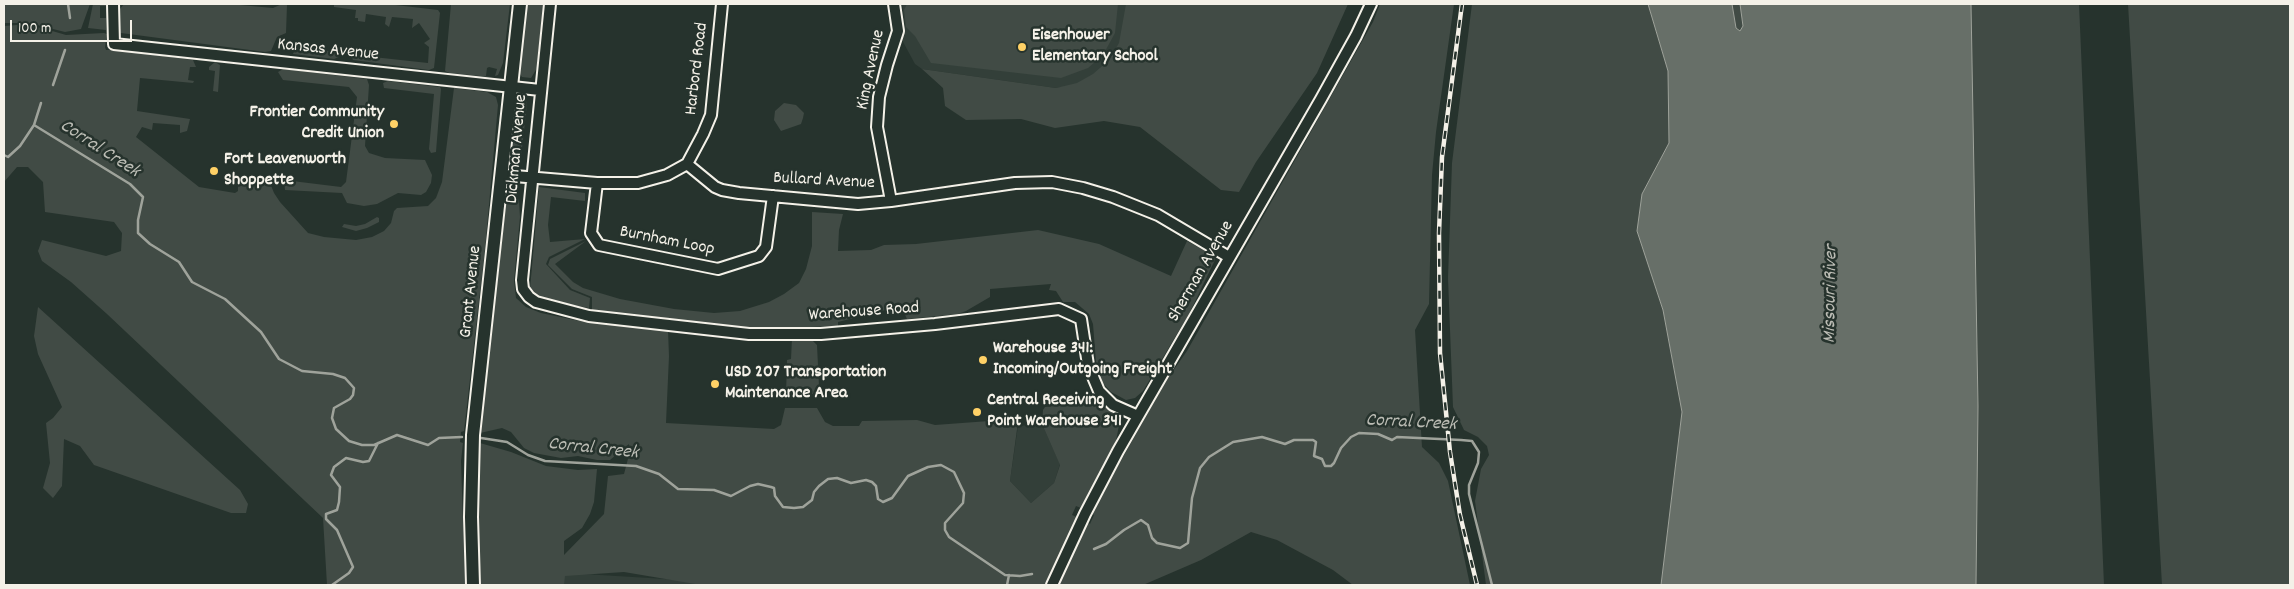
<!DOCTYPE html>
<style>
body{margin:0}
#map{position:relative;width:2294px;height:589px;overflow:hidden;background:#26332d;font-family:Dekko,sans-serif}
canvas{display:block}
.frame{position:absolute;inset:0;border:5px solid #f4f1e8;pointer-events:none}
.scale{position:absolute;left:10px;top:20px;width:122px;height:22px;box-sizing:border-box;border:2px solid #f4f1e8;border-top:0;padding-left:6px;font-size:15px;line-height:18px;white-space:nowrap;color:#f4f1e8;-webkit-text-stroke:4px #26332d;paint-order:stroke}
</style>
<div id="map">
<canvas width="2294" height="589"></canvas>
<div class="frame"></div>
<div class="scale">100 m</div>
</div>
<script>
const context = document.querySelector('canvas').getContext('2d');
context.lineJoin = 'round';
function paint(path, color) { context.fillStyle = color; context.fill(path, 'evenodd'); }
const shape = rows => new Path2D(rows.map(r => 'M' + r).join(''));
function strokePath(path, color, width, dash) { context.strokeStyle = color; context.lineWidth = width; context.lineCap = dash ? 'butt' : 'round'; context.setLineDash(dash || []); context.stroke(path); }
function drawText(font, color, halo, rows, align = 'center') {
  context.font = font + ' Dekko,sans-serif'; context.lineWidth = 5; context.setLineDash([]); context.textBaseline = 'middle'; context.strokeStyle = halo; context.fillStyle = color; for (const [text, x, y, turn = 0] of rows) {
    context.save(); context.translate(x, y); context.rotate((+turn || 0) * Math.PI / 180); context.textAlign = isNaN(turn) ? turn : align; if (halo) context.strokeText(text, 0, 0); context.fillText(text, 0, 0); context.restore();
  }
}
const built = shape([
 [902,4,1167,4,1102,82,1056,88,922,69,915,64,902,40,905,26],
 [1042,424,1060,464,1054,483,1031,503,1010,481,1018,426],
 [485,568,764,585,765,585,485,585]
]);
const green = shape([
 [4,4,90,4,81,29,65,32,29,23,4,23],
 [93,4,107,4,106,6,100,6,100,18,106,18,106,30,88,28],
 [124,4,229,4,273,8,282,4,292,4,287,5,286,33,277,37,271,51,265,52,121,33,117,32,117,23,120,9],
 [326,4,387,4,438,10,440,13,434,68,429,70,353,60,350,55,351,47,355,55,428,63,429,47,424,43,430,39,419,23,412,28,413,19,392,17,389,27,385,24,386,17,366,14,365,22,358,21,358,18,355,18,356,10,334,7,334,5],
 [451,4,510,4,503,63,498,75,495,76,497,69,489,67,487,68,486,76,491,77,449,73,445,71],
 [526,4,543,4,537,68,531,78,522,77,518,71],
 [907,4,1118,4,1115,33,1103,55,1088,68,1061,78,931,63,915,36,906,27,904,10],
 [1126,4,1348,4,1317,73,1256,162,1239,192,1221,190,1140,127,1104,121,1055,128,1021,119,966,120,945,106,943,88,922,69,1056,88,1077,83,1093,74,1108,61,1119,43],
 [1380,4,1454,4,1436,132,1432,175,1429,304,1415,330,1422,447,1439,463,1448,481,1470,585,1353,585,1333,570,1277,540,1251,532,1201,560,1143,585,1058,585,1086,522,1090,524,1094,515,1091,513,1168,378,1187,351,1373,22],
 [1472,4,1648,4,1668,71,1669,143,1642,194,1637,231,1663,310,1682,412,1661,585,1486,585,1475,501,1481,469,1489,455,1487,446,1478,437,1464,430,1453,407,1448,278,1452,163],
 [1732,4,1740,4,1743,27,1741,31,1736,28],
 [1971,4,2079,4,2104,585,1976,585,1978,406],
 [2128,4,2290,4,2290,585,2162,585],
 [17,25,42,28,66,35,104,33,107,34,105,47,106,50,118,50,193,60,196,67,190,67,188,80,194,81,193,83,140,78,137,111,190,119,187,131,180,133,180,125,153,123,152,130,142,127,136,137,199,187,235,193,238,191,238,180,256,182,259,175,263,175,268,178,274,193,280,202,308,233,324,237,356,240,372,237,384,231,391,223,394,211,397,208,428,206,436,198,442,182,454,88,487,92,496,97,498,105,485,249,464,431,461,432,460,442,463,443,461,461,465,585,327,585,323,518,107,314,71,282,42,261,38,251,42,240,106,256,121,251,122,233,114,222,45,212,43,182,28,167,17,167,4,182,4,26],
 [295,47,338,52,339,54,339,57,334,59,293,54],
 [215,62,220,65,218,92,213,91,215,71,209,70,209,67],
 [283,69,367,79,369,85,365,146,369,153,385,158,425,160,432,175,431,183,426,192,421,195,398,193,377,204,364,206,347,203,342,193,285,190,284,180,341,187,346,182,357,97,349,87,283,80,278,72],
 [388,81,440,87,441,89,436,152,431,153,429,149,434,94,384,88,383,83],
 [521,96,525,96,527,104,520,166,514,171,511,163,518,100],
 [784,103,796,105,804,113,803,118,801,124,781,131,774,120,775,111],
 [539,187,585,193,585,201,551,197,548,225,550,242,585,239,549,257,546,264,570,290,590,298,589,308,540,299,530,289],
 [510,193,517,195,519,201,520,217,514,281,516,298,526,307,541,313,585,322,668,330,669,356,666,423,774,429,781,425,785,408,817,408,825,422,833,426,859,426,862,421,917,420,935,425,1016,419,1018,422,1010,481,1031,503,1054,483,1060,465,1042,424,1043,410,1045,407,1093,401,1116,413,1120,421,1115,445,1081,508,1076,506,1072,515,1077,517,1046,585,701,585,624,572,565,576,564,585,481,585,477,514,480,443,511,452,546,466,578,470,597,469,594,502,590,514,582,528,564,541,564,555,604,514,608,476,624,474,629,455,629,444,610,460,597,460,578,456,561,458,534,453,524,448,511,432,502,428,480,433,506,203],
 [812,212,843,214,839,230,838,251,871,250,884,245,916,244,1038,230,1099,244,1171,276,1187,241,1215,256,1215,260,1189,314,1143,391,1135,398,1126,400,1111,392,1101,381,1096,362,1093,324,1089,314,1075,302,1063,302,1056,291,1049,290,1051,284,990,289,990,297,966,311,958,314,907,319,901,306,838,322,838,326,758,329,720,326,592,310,592,297,572,289,548,265,550,259,586,241,555,264,573,282,583,288,620,299,674,309,714,313,740,311,769,302,784,294,799,283,806,269,812,246],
 [377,217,379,218,379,222,367,228,356,231,342,227,344,224,356,226,365,224],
 [38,307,240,490,248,504,246,513,231,513,94,465,80,446,64,439,62,486,53,498,43,488,50,463,46,423,53,418,62,407,38,354,34,336],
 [792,338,810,338,817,345,819,386,815,392,810,396,786,396,787,360,791,359]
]);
const water = shape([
 [1648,4,1732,4,1736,28,1740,31,1743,26,1740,4,1971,4,1978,406,1976,585,1661,585,1682,412,1663,310,1637,231,1642,194,1669,143,1668,71,1648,4]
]);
const stream = shape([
 [68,4,70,18],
 [53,85,65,50],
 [34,125,41,103],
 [4,155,8,157,20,146,34,125,130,184,143,197,138,220,138,233,150,244,179,262,192,282,225,299,261,332,279,359,302,371,333,374,345,378,354,388,353,395,350,399,334,408,332,418,336,429,349,441,362,445,374,445,397,435,428,445,439,438,462,437],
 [481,438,507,442,528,455,545,461,636,466,659,474,678,489,714,490,731,496,750,486,758,484,771,487,774,488,775,496,783,507,794,508,803,507,812,500,814,492,819,486,828,479,837,478,851,483,866,480,872,482,876,486,878,499,883,502,892,498,908,476,928,467,941,465,954,472,964,493,963,503,945,523,945,530,949,537,1005,575,1020,576,1032,574],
 [1094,549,1106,544,1124,530,1141,520,1148,525,1152,538,1157,543,1180,548,1188,543,1192,498,1200,468,1209,457,1233,442,1262,437,1285,444,1294,440,1313,440,1316,442,1314,456,1322,459,1325,466,1331,466,1334,463,1341,448,1351,437,1359,433,1378,434,1392,440,1397,437,1461,440,1472,441,1479,452,1478,463,1469,485,1469,494,1492,585],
 [332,585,349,573,353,567,337,530,326,519,326,514,337,510,339,502,340,487,331,475,334,467,346,458,363,462,369,461,378,443],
 [1007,585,1009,575]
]);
const minor = shape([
 [113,4,114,44,540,90],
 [550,4,522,280,523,289,529,297,536,302,589,316,749,334,821,334,935,324,1059,309,1081,319,1088,365,1099,391,1113,405,1138,416],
 [687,164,715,187,722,190,739,193,858,204,891,201,1015,183,1052,182,1083,188,1113,197,1158,215,1229,257],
 [503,175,597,183,638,183,667,175,687,164,703,134,711,115,722,4],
 [597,183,591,233,599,245,718,269,759,256,766,247,773,196],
 [891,201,877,127,879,97,887,65,898,31,894,4],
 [1052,585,1085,514,1118,451,1321,99,1356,36,1371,4]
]);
const major = shape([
 [473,585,471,517,473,435,520,4]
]);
const rail = shape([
 [1462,4,1442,157,1439,233,1440,353,1450,452,1460,515,1477,585]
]);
const markers = [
 [1022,47,5,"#ffd166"],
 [394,124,5,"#ffd166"],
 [214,171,5,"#ffd166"],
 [983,360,5,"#ffd166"],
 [715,384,5,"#ffd166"],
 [977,412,5,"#ffd166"]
];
const poiNames = [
 ["Eisenhower",1032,37],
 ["Elementary School",1032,58],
 ["Frontier Community",384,114,"right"],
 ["Credit Union",384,135,"right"],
 ["Fort Leavenworth",224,161],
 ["Shoppette",224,182],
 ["Warehouse 341:",993,350],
 ["Incoming/Outgoing Freight",993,371],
 ["USD 207 Transportation",725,374],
 ["Maintenance Area",725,395],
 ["Central Receiving",987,402],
 ["Point Warehouse 341",987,423]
];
const streetNames = [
 ["Kansas Avenue",328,51,6],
 ["Harbord Road",698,69,-83],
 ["King Avenue",872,70,-78],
 ["Dickman Avenue",518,149,-85],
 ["Bullard Avenue",824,182,3],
 ["Burnham Loop",667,242,11],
 ["Sherman Avenue",1202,272,-60],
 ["Grant Avenue",472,292,-84],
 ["Warehouse Road",864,313,-4]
];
const waterNames = [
 ["Corral Creek",99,150,33],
 ["Missouri River",1832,294,-89],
 ["Corral Creek",1411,424,3],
 ["Corral Creek",593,450,6]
];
paint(built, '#333f39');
paint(green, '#414b45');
paint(water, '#676f68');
strokePath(water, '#9fa39b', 1);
strokePath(stream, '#9fa39b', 2.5);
strokePath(minor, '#f4f1e8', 14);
strokePath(major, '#f4f1e8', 16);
strokePath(minor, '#26332d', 10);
strokePath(major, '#26332d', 12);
strokePath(rail, '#f4f1e8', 4.5);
strokePath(rail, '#26332d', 2.5, [8]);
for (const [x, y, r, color] of markers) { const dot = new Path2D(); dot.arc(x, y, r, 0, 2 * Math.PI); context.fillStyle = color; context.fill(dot); strokePath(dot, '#26332d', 2); }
drawText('bold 18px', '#f4f1e8', '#26332d', poiNames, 'left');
drawText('18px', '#f4f1e8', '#26332d', streetNames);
drawText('italic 19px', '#bcbdb5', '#26332d', waterNames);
</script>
